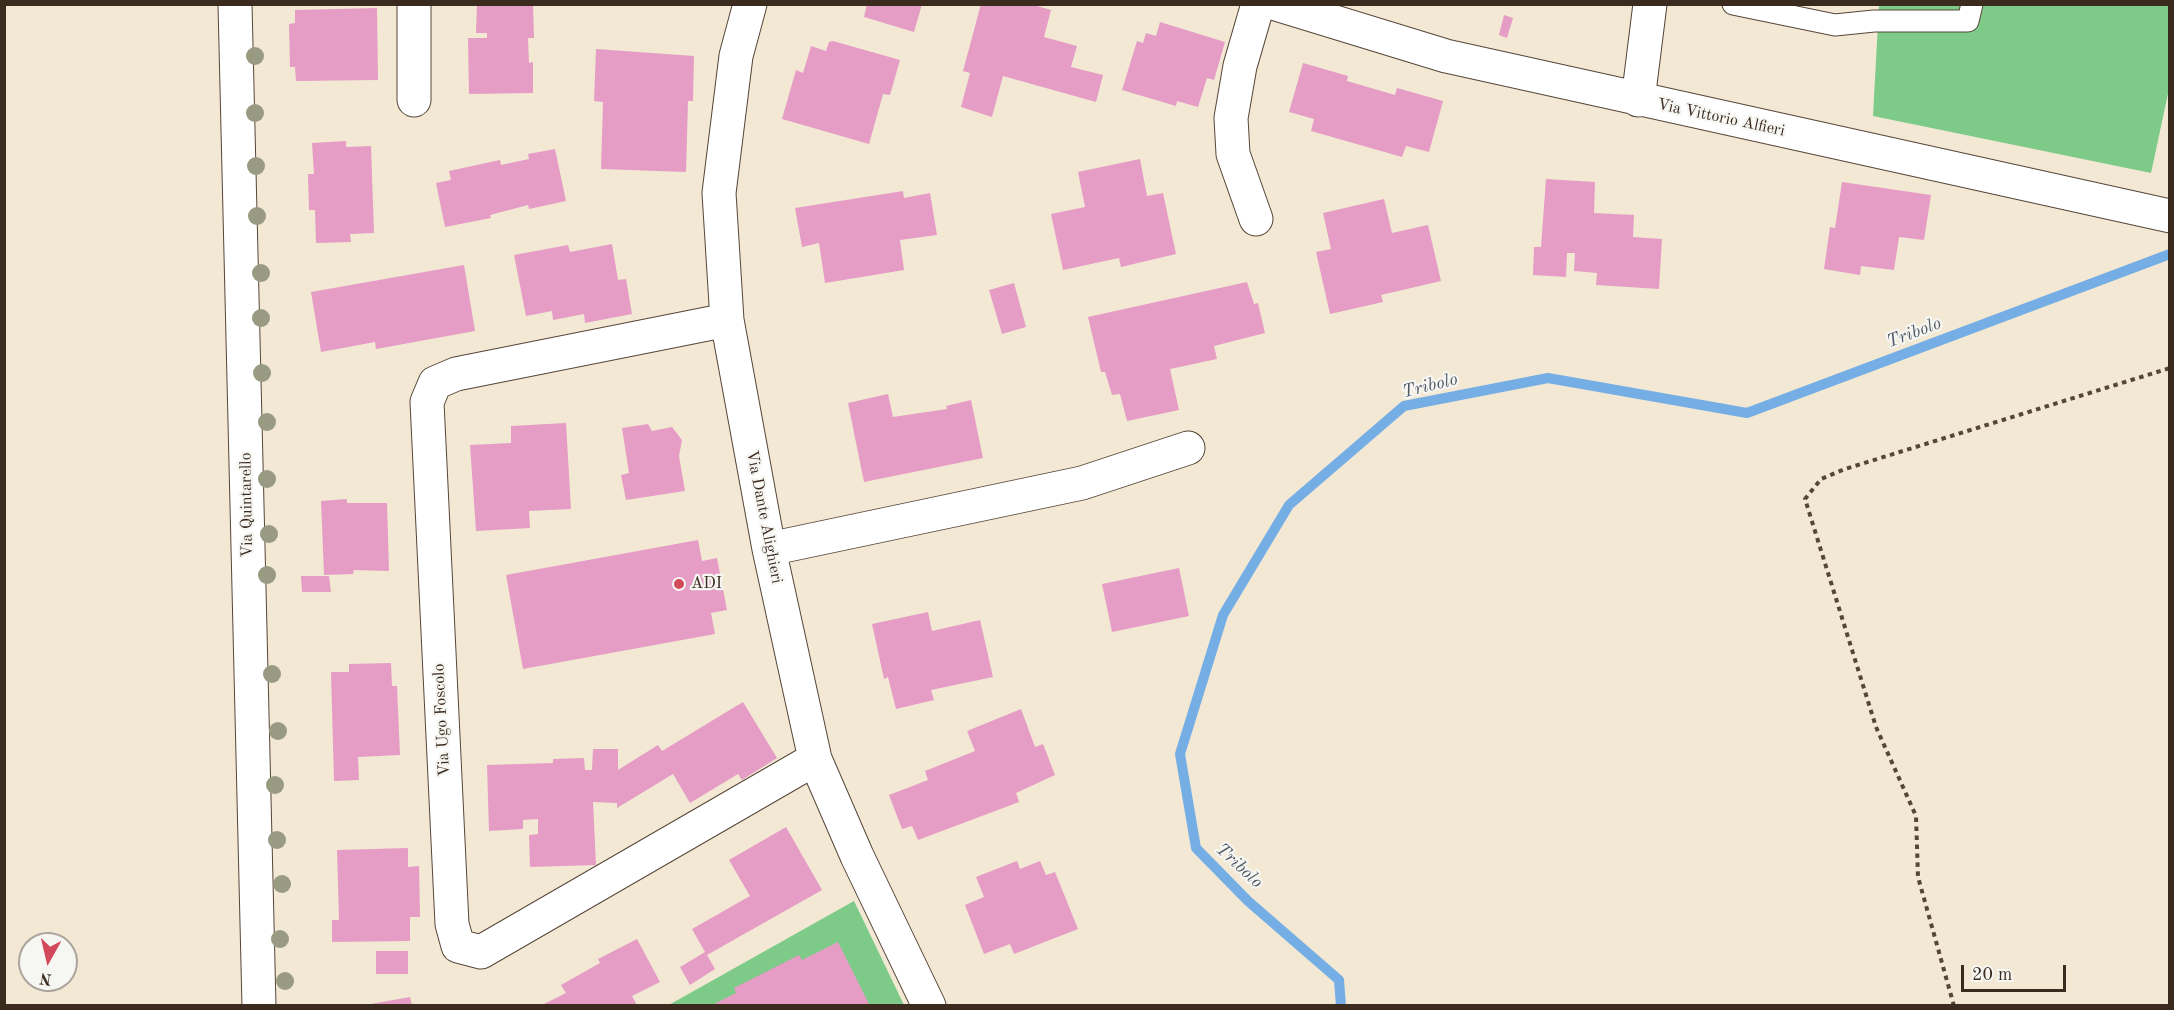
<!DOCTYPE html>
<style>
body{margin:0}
#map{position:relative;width:2174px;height:1010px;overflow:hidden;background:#f2e8d4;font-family:"Old Standard TT",serif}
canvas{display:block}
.frame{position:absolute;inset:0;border:6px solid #3b2a1e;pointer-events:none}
.north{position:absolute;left:18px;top:932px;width:60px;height:60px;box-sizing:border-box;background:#f6f6f2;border:2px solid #aba49d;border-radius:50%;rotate:188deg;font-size:16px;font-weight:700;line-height:24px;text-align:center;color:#3b2a1e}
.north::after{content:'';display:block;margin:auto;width:21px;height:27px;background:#d1495b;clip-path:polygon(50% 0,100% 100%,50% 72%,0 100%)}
.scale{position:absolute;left:1961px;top:965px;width:105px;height:27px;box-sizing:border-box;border:3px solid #3b2a1e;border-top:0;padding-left:8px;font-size:18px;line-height:21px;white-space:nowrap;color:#3b2a1e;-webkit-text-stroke:4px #f6f6f2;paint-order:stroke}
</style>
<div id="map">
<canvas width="2174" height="1010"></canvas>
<div class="frame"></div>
<div class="north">N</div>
<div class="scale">20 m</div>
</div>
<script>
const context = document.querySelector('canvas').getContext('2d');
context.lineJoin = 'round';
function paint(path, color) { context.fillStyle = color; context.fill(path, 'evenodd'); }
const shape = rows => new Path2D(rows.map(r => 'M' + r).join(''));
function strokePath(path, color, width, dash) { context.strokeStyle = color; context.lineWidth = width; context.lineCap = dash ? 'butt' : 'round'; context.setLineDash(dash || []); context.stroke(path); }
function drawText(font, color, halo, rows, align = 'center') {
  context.font = font + ' "Old Standard TT",serif'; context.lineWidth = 4.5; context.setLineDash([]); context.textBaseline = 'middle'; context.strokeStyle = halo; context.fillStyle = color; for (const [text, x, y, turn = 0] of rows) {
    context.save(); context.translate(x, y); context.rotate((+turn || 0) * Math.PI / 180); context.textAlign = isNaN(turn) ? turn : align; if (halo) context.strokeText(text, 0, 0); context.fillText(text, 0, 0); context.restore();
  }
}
const green = shape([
 [1879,5,2169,5,2169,89,2151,173,1873,116],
 [854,901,904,1005,667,1006]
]);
const stream = shape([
 [1341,1006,1339,980,1248,901,1196,848,1180,754,1223,615,1289,505,1404,406,1548,378,1747,413,2170,254]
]);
const building = shape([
 [477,4,533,4,534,38,528,38,529,63,533,62,533,93,469,94,468,38,487,38,487,33,476,33],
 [867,4,922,4,914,32,864,17],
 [981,4,1030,4,1051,10,1044,37,1077,46,1071,67,1103,75,1096,102,1003,76,992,117,961,107,970,73,963,71],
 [377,8,378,80,296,81,295,67,290,67,289,24,295,23,295,10],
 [1504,15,1513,18,1507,38,1499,35],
 [1160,22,1225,42,1214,80,1207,78,1198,107,1177,101,1176,106,1122,90,1137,41,1143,43,1146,33,1156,36],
 [833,41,900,60,890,95,883,94,869,144,782,119,796,70,803,73,811,46,826,51,829,42],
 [596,49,694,56,693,101,688,101,686,172,601,169,603,102,594,101],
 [1303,63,1348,76,1347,81,1395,95,1397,88,1443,101,1429,152,1406,146,1402,157,1311,131,1314,119,1289,112],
 [346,141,346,147,371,146,374,233,350,234,351,242,316,243,315,210,309,210,308,174,314,174,312,143],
 [555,149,566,201,529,209,528,205,490,215,491,218,445,227,436,183,451,180,449,171,500,160,501,165,529,159,528,154],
 [1140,159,1147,196,1163,193,1176,254,1121,267,1119,258,1063,270,1051,214,1085,207,1078,172],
 [1546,179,1595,182,1594,213,1634,215,1633,237,1662,239,1659,289,1596,285,1597,273,1574,271,1575,253,1567,253,1566,277,1533,275,1534,247,1541,247],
 [1842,182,1931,195,1924,240,1899,237,1894,270,1861,266,1860,275,1824,269,1830,227,1835,228],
 [903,191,904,198,930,193,937,235,900,240,904,270,825,283,819,243,802,247,795,208],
 [1384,199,1392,233,1428,225,1441,281,1381,295,1383,302,1330,314,1316,252,1331,249,1323,213],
 [612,244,618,280,626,279,632,314,585,323,584,314,553,320,552,311,526,316,514,255,568,245,570,252],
 [464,265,475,331,376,349,375,342,321,352,311,292],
 [1247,282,1254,304,1258,303,1265,333,1214,346,1217,359,1170,369,1179,410,1127,421,1120,394,1112,395,1105,372,1101,372,1088,317],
 [1014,283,1026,327,1002,334,989,290],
 [888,394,893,417,947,409,946,406,971,400,983,458,864,482,848,403],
 [566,423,571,509,529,511,530,528,476,531,470,445,511,443,511,426],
 [648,424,652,431,672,427,682,440,679,456,685,491,626,500,621,475,629,473,622,428],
 [347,499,347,503,387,503,389,571,354,570,353,574,324,575,321,501],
 [698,540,702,561,717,558,727,610,711,613,715,634,523,669,506,575],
 [1179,568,1189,616,1112,632,1102,584],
 [301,576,329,576,331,592,302,592],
 [928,612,932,631,980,620,993,677,931,690,934,700,896,709,888,677,884,679,872,624],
 [391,663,392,686,397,686,400,755,358,757,359,780,334,781,331,672,349,672,349,664],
 [743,702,777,758,742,780,738,774,690,803,673,774,617,808,617,803,593,802,596,865,530,867,529,835,538,834,538,819,523,820,523,829,489,831,487,765,553,763,553,759,584,758,585,770,592,770,593,749,618,749,618,770,658,745,662,751],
 [1021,709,1035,747,1043,744,1055,775,1016,793,1019,802,918,840,912,826,902,829,889,795,928,780,925,771,975,751,967,731],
 [786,827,822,890,707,955,715,969,690,985,680,967,705,952,692,929,750,896,729,860],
 [408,848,408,867,419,866,420,917,410,917,410,941,332,942,332,920,339,920,337,850],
 [1017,861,1020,869,1040,861,1046,875,1055,872,1078,929,1014,954,1010,944,984,954,965,905,984,897,976,877],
 [637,939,660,982,632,996,637,1005,542,1005,566,993,561,985,600,963,598,959],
 [838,942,869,1004,866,1005,712,1005,736,993,734,988,799,955,802,960],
 [376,951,408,951,408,974,376,974],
 [410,997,412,1005,371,1005,371,1004]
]);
const path = shape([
 [1954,1006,1918,877,1916,816,1876,727,1805,499,1821,479,1845,469,2170,368]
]);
const lane = shape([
 [1733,4,1835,25,1874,21,1968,21,1972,4]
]);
const street = shape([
 [414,4,414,100],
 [750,4,736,56,719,193,727,320,769,549,815,759,857,856,929,1006],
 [1276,4,1446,56,2170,216],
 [1638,100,1650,4],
 [1256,219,1233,154,1231,118,1240,66,1258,4],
 [727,320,456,374,435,383,427,402,452,924,458,946,481,952,815,759],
 [769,549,1082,483,1188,448]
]);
const secondary = shape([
 [235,4,259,1006]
]);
const trees = [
 [255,56],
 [255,113],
 [256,166],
 [257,216],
 [261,273],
 [261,318],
 [262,373],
 [267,422],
 [267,479],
 [269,534],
 [267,575],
 [272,674],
 [278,731],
 [275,785],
 [277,840],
 [282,884],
 [280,939],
 [285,981]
];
const markers = [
 [679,584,6,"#d1495b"]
];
const streetNames = [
 ["Via Vittorio Alfieri",1721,118,12],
 ["Via Quintarello",247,505,-91],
 ["Via Dante Alighieri",764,517,79],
 ["Via Ugo Foscolo",442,720,-93]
];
const poiNames = [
 ["ADI",691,584]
];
const waterNames = [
 ["Tribolo",1914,333,-21],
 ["Tribolo",1430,386,-14],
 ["Tribolo",1239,866,43]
];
paint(green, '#7eca88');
strokePath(stream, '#75aee5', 10);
paint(building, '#e59dc5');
strokePath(lane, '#564639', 23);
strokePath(street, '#564639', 35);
strokePath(secondary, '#564639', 35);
strokePath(path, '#564639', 4, [4.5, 4.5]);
strokePath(lane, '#fff', 21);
strokePath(street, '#fff', 33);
strokePath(secondary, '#fff', 33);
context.fillStyle = '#989a82';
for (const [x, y] of trees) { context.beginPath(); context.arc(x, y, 9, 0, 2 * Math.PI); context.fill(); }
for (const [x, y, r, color] of markers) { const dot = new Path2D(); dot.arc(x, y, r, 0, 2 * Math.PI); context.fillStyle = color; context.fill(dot); strokePath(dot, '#f6f6f2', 2); }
drawText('16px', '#3b2a1e', '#f6f6f2', streetNames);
drawText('16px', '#3b2a1e', '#f6f6f2', poiNames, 'left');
drawText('italic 18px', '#4f5864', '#f6f6f2', waterNames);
</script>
